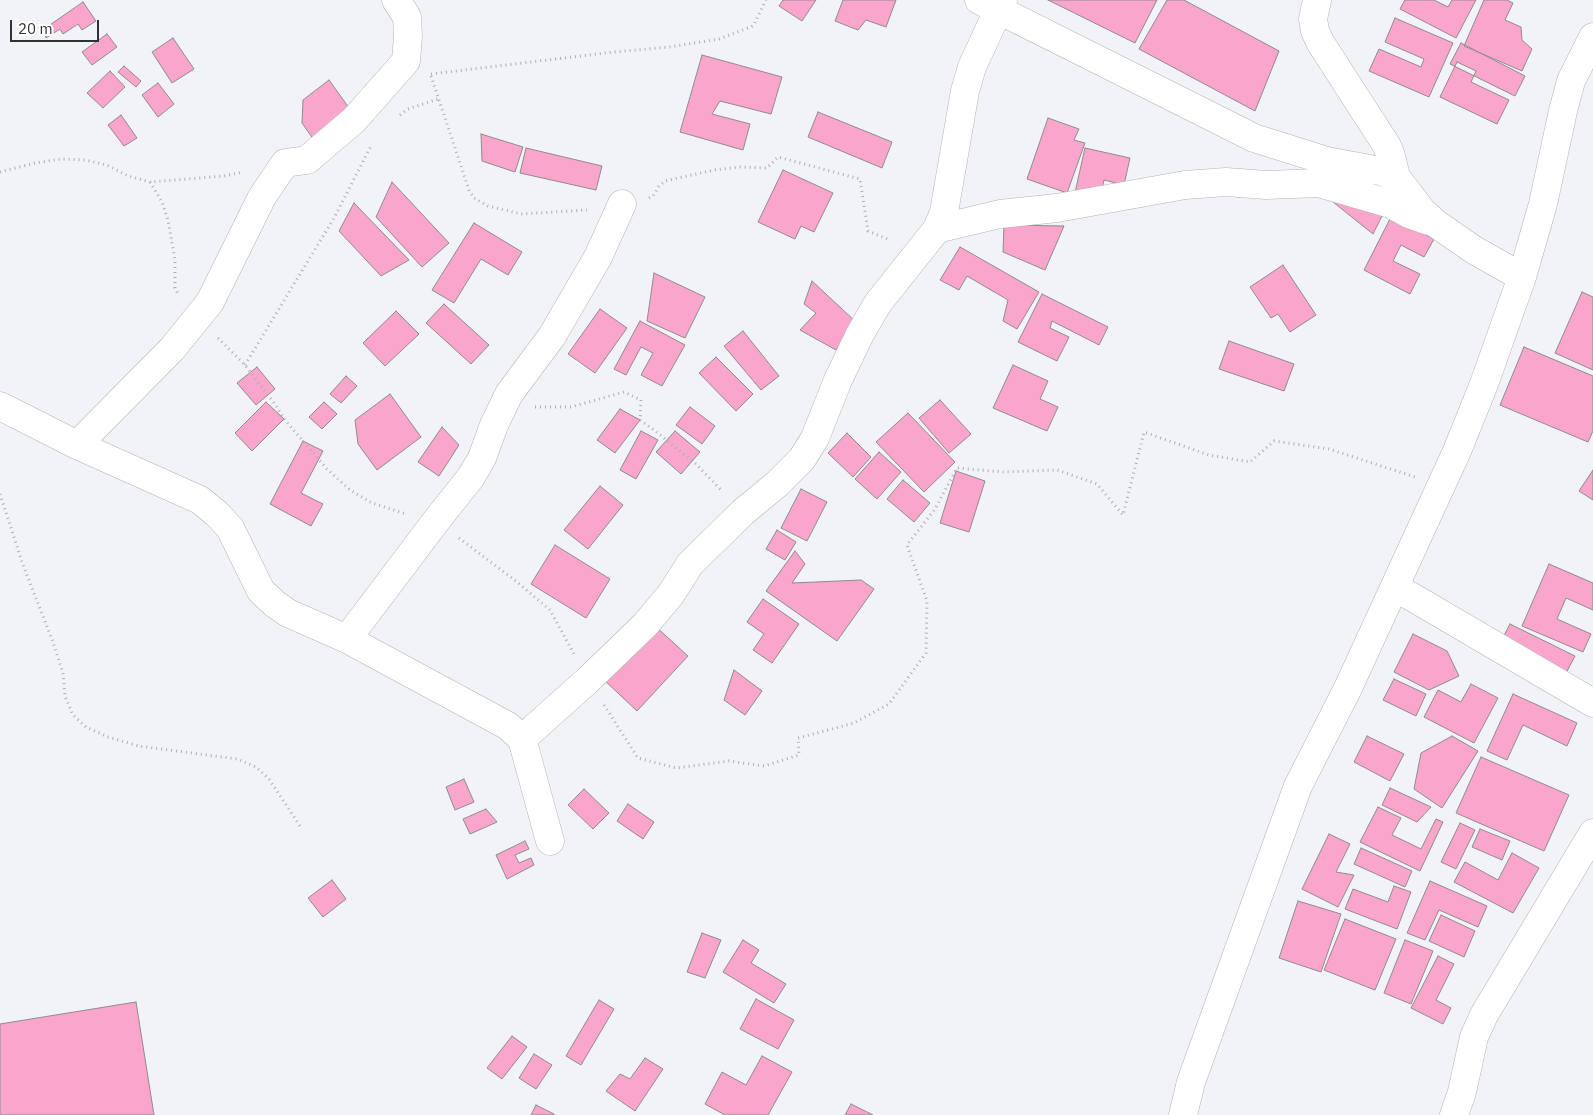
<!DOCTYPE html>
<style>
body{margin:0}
#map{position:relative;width:1593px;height:1115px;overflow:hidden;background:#f2f3f7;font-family:"IBM Plex Sans",sans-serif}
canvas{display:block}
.scale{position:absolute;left:10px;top:20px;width:89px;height:22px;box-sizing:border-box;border:2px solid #303132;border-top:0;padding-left:6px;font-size:15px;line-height:18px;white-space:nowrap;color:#303132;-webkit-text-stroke:4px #fff;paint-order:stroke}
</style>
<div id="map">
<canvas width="1593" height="1115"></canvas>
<div class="scale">20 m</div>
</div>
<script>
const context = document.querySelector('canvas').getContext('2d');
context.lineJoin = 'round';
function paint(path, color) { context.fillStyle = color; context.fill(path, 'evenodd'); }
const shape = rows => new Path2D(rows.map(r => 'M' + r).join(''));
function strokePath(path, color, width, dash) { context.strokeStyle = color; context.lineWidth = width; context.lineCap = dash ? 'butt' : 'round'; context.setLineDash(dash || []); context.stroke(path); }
const building = shape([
 [783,0,816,0,802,21,779,6,783,0],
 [843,0,896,0,886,27,866,20,858,30,835,21,843,0],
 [1048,0,1157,0,1135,43,1048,0],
 [1167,0,1184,0,1279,51,1255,111,1139,49,1167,0],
 [1405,0,1434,0,1448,7,1452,0,1476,0,1456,38,1400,9,1405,0],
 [1484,0,1507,0,1513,3,1505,20,1521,27,1522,40,1532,49,1522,71,1464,46,1484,0],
 [83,2,96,21,82,30,78,24,63,34,60,29,46,38,44,29,83,2],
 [1395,18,1453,43,1429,97,1369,71,1379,49,1421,67,1424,59,1385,42,1395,18],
 [107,34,117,47,92,65,82,52,107,34],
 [173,38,194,69,172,83,152,52,173,38],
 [1461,43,1525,76,1515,96,1450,64,1461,43],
 [702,55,782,77,771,114,720,101,712,114,750,124,743,150,680,132,702,55],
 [1457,62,1476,71,1471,82,1509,100,1497,124,1440,97,1457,62],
 [124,66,141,81,136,87,118,72,124,66],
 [110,71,125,87,103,108,87,93,110,71],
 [329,80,352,112,314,140,302,123,303,100,329,80],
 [158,83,174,104,158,117,142,95,158,83],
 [818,112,892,142,882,168,808,137,818,112],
 [121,115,137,138,124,146,108,125,121,115],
 [1048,118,1079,129,1074,140,1085,143,1067,193,1027,179,1048,118],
 [481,134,523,147,515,172,482,161,481,134],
 [526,148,602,166,596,190,520,173,526,148],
 [1085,148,1130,158,1124,185,1104,180,1101,194,1074,197,1085,148],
 [783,170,833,193,814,232,801,226,795,239,758,222,783,170],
 [392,182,449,243,422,267,376,217,392,182],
 [1340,194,1383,214,1373,234,1333,202,1340,194],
 [354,203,409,260,381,276,339,231,354,203],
 [1391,217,1434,239,1424,257,1401,245,1393,261,1420,274,1410,294,1364,270,1391,217],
 [474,223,522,252,508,275,481,259,454,303,432,290,474,223],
 [1004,225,1064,226,1045,270,1003,252,1004,225],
 [960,247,1039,292,1017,329,1003,321,1008,300,967,276,959,290,940,280,960,247],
 [1283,265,1316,315,1290,332,1278,314,1271,318,1250,287,1283,265],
 [654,273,705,297,685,338,647,321,654,273],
 [812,281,856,322,836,350,800,330,816,313,804,304,812,281],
 [1582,292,1593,297,1593,370,1555,353,1582,292],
 [1042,294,1108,327,1099,345,1052,321,1050,328,1069,337,1057,361,1018,342,1042,294],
 [444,304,489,345,471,364,426,323,444,304],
 [600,309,627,328,595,373,568,354,600,309],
 [396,311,419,334,385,366,363,343,396,311],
 [640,321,685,345,662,386,641,375,653,353,641,347,626,375,614,369,640,321],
 [743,331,779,376,761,390,724,346,743,331],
 [1229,341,1294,364,1284,391,1219,369,1229,341],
 [1524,347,1593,376,1593,431,1588,442,1500,405,1524,347],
 [716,357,753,394,736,411,699,373,716,357],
 [1013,365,1048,381,1040,399,1058,407,1047,431,993,408,1013,365],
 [257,367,275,389,256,405,237,383,257,367],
 [346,376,357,386,341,403,330,394,346,376],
 [390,394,421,437,377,470,358,444,355,420,390,394],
 [940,400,971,434,949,453,919,418,940,400],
 [266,402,284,419,252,451,235,433,266,402],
 [324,402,337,414,322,429,309,417,324,402],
 [690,407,715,426,702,444,676,425,690,407],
 [620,409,640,420,615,453,597,440,620,409],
 [908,413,955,462,924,492,876,442,908,413],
 [442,427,459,445,439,476,418,462,442,427],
 [641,431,658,440,636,479,620,470,641,431],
 [675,431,700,452,681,474,656,452,675,431],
 [847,433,871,457,853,477,828,453,847,433],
 [303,441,323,451,301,493,323,504,311,526,270,504,303,441],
 [879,452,901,472,877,499,855,479,879,452],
 [1593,470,1593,500,1579,491,1593,470],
 [956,471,985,481,969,532,940,523,956,471],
 [903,480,930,503,914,522,887,499,903,480],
 [600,486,623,505,588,549,564,530,600,486],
 [801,489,827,502,807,541,781,528,801,489],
 [777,530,796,542,785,560,766,549,777,530],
 [555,545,610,579,586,618,531,584,555,545],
 [795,551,805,564,792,583,861,580,874,589,837,641,766,591,795,551],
 [1549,564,1593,583,1593,610,1566,598,1557,619,1591,634,1583,652,1522,626,1549,564],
 [763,599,799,624,772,663,753,650,764,634,747,622,763,599],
 [1510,624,1575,656,1565,675,1500,643,1510,624],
 [654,625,688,656,637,711,603,679,654,625],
 [1413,634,1447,651,1459,676,1429,690,1394,672,1413,634],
 [734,670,762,691,745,715,724,700,734,670],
 [1394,679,1426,694,1416,716,1383,700,1394,679],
 [1471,684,1498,698,1474,743,1424,717,1438,690,1461,702,1471,684],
 [1513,694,1577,723,1567,746,1523,725,1507,760,1487,751,1513,694],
 [1367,736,1404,754,1390,781,1354,762,1367,736],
 [1452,736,1478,751,1442,808,1414,789,1421,753,1452,736],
 [1481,757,1569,795,1544,851,1456,813,1481,757],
 [464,779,474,802,455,810,446,787,464,779],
 [1390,788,1431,807,1417,822,1382,805,1390,788],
 [584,789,609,813,593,829,568,805,584,789],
 [628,804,654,822,643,839,617,821,628,804],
 [1378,807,1401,818,1392,835,1421,849,1436,819,1443,822,1420,871,1360,842,1378,807],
 [486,809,497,822,470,834,463,819,486,809],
 [1460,823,1475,830,1456,869,1441,862,1460,823],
 [1480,829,1510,841,1502,860,1472,847,1480,829],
 [1329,834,1350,844,1336,872,1354,875,1338,907,1302,889,1329,834],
 [525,841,529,849,515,855,519,863,531,858,534,865,507,879,496,855,525,841],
 [1361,848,1412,871,1405,887,1354,864,1361,848],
 [1512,853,1539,868,1513,913,1454,882,1465,862,1498,880,1512,853],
 [332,880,346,899,323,917,308,898,332,880],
 [1430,881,1487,906,1478,927,1439,910,1425,940,1407,933,1430,881],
 [1394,886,1411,892,1397,929,1345,909,1353,889,1388,902,1394,886],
 [1298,901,1341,914,1321,972,1279,958,1298,901],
 [1441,915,1475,931,1464,957,1429,941,1441,915],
 [1345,919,1396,939,1375,990,1324,970,1345,919],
 [702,933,721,940,705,978,687,972,702,933],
 [743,940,759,950,751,963,786,984,774,1003,723,972,743,940],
 [1405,940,1433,951,1411,1004,1384,993,1405,940],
 [1438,956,1454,964,1436,1000,1451,1008,1443,1024,1411,1008,1438,956],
 [756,999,794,1020,778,1049,740,1029,756,999],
 [599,1000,614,1009,581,1065,566,1056,599,1000],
 [136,1002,154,1115,0,1115,0,1024,136,1002],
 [512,1036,527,1047,502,1079,487,1068,512,1036],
 [534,1054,552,1065,536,1089,519,1078,534,1054],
 [762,1056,792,1072,768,1115,725,1115,705,1104,722,1072,746,1085,762,1056],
 [645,1058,663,1069,635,1111,606,1091,620,1074,630,1079,645,1058],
 [851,1104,873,1115,845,1115,851,1104],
 [536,1105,554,1114,554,1115,531,1115,536,1105]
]);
const path = shape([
 [431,74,614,52,669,47,719,39,753,26,766,0],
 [431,76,469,190,474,198,488,206,521,214,587,210],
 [400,115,408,109,438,99],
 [0,172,35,163,61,159,85,160,107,165,128,176,150,182,224,176,243,172],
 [150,182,162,202,168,220,175,260,175,288,179,296],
 [649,198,653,196,659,186,665,181,714,170,740,167,767,168,778,157,860,179,868,231,890,240],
 [218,338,245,365,275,404,284,419,327,469,350,490,372,503,406,514],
 [245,365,334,218,372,144],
 [535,407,571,407,624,392,641,400,640,420,654,430,696,464,723,492],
 [0,494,23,565,53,642,63,673,65,696,73,715,86,727,108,737,139,746,237,759,256,767,269,779,302,829],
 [459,538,517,582,550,610,574,654],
 [604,705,638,758,676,768,729,761,764,766,799,755,798,738,854,723,889,704,926,653,927,601,907,545,935,509,957,468,1003,472,1057,470,1097,484,1123,515,1144,432,1209,455,1250,462,1274,441,1329,449,1415,477]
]);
const street = shape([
 [979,0,1254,138,1327,161,1380,171,1396,177,1422,211,1435,223,1474,250,1522,277],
 [1317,0,1313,19,1315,31,1320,42,1387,146,1391,156,1396,177],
 [937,229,1000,214,1057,208,1185,185,1226,182,1266,185,1319,183,1391,204,1409,214,1429,221],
 [0,406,77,445,200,500,217,514,230,528,261,591,275,604,288,613,347,639,508,726,522,739,550,841],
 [77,445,172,349,210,302,262,197,285,163,307,160,354,120,406,61,408,36,407,17,396,0],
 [1395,587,1593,703],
 [347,639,436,521,471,477,482,458,494,425,509,394,552,336,598,257,622,204],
 [522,739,588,680,645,625,671,594,690,564,743,512,777,484,802,459,815,438,838,380,860,334,878,303,937,229,944,212,965,91,972,67,1003,0],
 [1183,1115,1191,1082,1298,786,1348,688,1457,451,1484,384,1522,277,1543,204,1563,111,1571,81,1593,37],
 [1454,1115,1462,1092,1474,1037,1484,1015,1593,833]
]);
paint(building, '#faa5cb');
strokePath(building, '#8f8b8c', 1);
strokePath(street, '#b2b3b7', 29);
strokePath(path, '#adaeb1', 3, [1, 4]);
strokePath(street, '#fff', 28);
</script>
